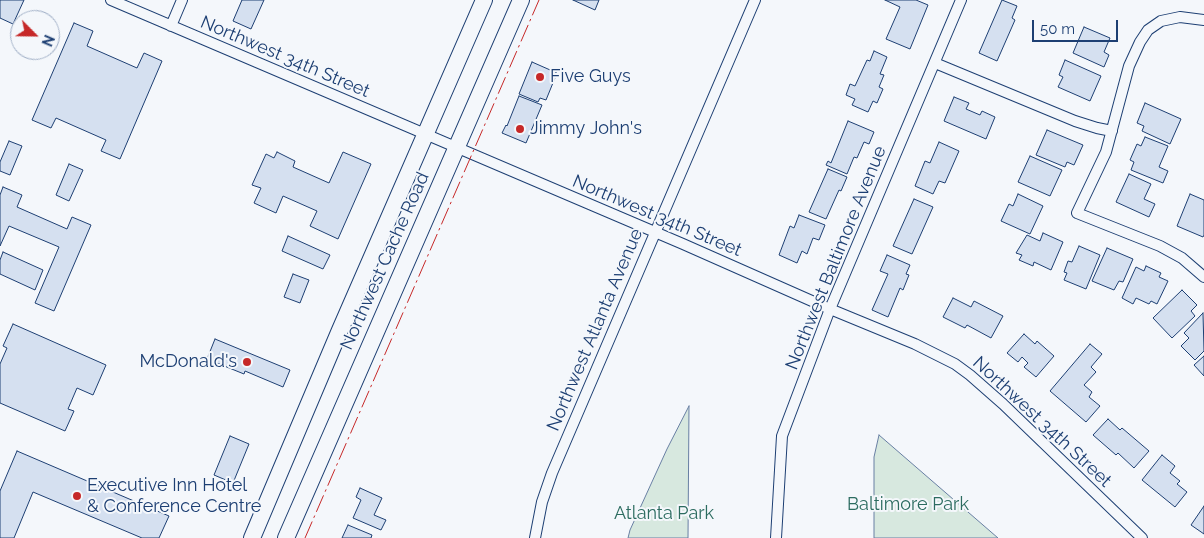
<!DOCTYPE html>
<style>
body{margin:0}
#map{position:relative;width:1204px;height:538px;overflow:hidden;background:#f4f7fb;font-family:Raleway,sans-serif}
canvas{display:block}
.north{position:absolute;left:10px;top:10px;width:50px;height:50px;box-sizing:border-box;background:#f4f7fb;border:1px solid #9eadc5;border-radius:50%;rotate:113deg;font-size:14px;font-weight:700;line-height:20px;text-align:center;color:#1d3f73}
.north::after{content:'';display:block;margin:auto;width:18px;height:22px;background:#c62828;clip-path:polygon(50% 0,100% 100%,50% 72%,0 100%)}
.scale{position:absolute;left:1032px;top:20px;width:86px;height:22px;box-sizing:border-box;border:2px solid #1d3f73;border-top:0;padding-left:6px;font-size:15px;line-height:18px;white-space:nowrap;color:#1d3f73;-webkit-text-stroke:4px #f4f7fb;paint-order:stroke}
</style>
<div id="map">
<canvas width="1204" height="538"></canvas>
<div class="north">N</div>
<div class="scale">50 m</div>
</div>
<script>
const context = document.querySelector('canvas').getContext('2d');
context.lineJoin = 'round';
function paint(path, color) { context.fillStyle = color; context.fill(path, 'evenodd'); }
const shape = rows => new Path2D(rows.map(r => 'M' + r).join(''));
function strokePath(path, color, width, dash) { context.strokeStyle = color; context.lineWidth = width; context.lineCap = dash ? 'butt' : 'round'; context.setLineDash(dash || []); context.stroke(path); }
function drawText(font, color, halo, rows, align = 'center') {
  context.font = font + ' Raleway,sans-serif'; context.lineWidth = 4; context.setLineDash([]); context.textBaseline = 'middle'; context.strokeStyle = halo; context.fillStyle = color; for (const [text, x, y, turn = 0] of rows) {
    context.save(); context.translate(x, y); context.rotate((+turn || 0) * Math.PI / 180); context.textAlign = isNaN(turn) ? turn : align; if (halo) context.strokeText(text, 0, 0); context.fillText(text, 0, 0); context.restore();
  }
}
const green = shape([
 [689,406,688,538,628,538,630,530,667,449,689,406],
 [879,435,998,538,874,538,874,457,879,435]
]);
const building = shape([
 [0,0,24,0,13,24,0,18,0,0],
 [242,0,264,0,251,29,233,21,242,0],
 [573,0,599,0,595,10,573,0],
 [885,0,916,0,928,5,910,49,886,39,900,7,885,0],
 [1002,0,1017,6,1012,18,1015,20,997,61,979,53,1002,0],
 [74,23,93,31,87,46,137,68,144,53,162,61,120,159,101,151,106,140,56,118,51,128,32,120,74,23],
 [1084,27,1110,38,1104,52,1109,55,1104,67,1073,53,1084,27],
 [874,51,887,57,880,74,884,75,879,87,883,89,877,103,873,101,868,112,852,105,855,99,846,95,850,84,855,86,867,60,870,61,874,51],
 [1065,60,1101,76,1090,101,1058,87,1063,77,1059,75,1065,60],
 [532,62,557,73,546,100,540,98,538,102,519,94,532,62],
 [519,96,542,105,526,143,502,133,506,125,507,126,519,96],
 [954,97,969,103,966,109,980,115,982,111,995,117,986,139,944,121,954,97],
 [1145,103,1181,119,1170,144,1142,131,1144,126,1137,123,1145,103],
 [848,121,874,132,869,144,864,142,857,158,854,157,847,174,826,165,828,161,831,163,848,121],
 [1047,130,1083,145,1074,165,1067,162,1065,167,1036,155,1047,130],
 [1145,137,1168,146,1159,167,1168,171,1163,183,1131,170,1134,162,1130,160,1137,144,1141,146,1145,137],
 [9,141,22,146,10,175,0,171,0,162,9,141],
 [939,142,959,151,945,183,939,181,933,194,915,186,925,161,930,163,939,142],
 [277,152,295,161,293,167,329,183,343,152,371,164,338,239,310,226,317,211,283,196,276,213,254,203,261,188,252,185,266,154,274,158,277,152],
 [1030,156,1062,170,1050,196,1018,182,1030,156],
 [69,164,83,170,69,201,56,195,69,164],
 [828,169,847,177,841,191,839,190,826,219,809,212,828,169],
 [1129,174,1151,184,1144,199,1155,204,1149,217,1116,202,1129,174],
 [3,187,22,195,17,207,67,229,72,217,91,225,54,311,35,303,59,247,9,226,0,246,0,195,3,187],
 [1018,194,1043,206,1030,234,1001,221,1009,204,1013,206,1018,194],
 [1190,194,1204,200,1204,235,1203,237,1177,226,1190,194],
 [914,199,933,207,912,254,893,246,914,199],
 [799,215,825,225,819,240,813,238,807,254,802,251,797,263,779,255,790,226,794,228,799,215],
 [1043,233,1063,242,1051,270,1034,262,1033,266,1019,260,1022,255,1016,253,1027,235,1040,241,1043,233],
 [288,236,330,255,323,269,282,251,288,236],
 [1079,246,1100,255,1086,289,1064,280,1067,273,1064,272,1068,261,1072,262,1079,246],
 [1107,248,1133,259,1123,282,1119,281,1114,290,1092,281,1107,248],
 [3,252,43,270,35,290,0,274,0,260,3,252],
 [887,255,910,265,906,274,909,275,903,290,900,288,888,317,872,310,888,274,880,271,887,255],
 [1146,266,1161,273,1159,277,1168,281,1157,304,1151,301,1149,304,1136,298,1133,304,1122,298,1136,267,1144,271,1146,266],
 [293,274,309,280,300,303,284,297,293,274],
 [1182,290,1197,305,1191,311,1195,316,1172,338,1153,318,1182,290],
 [953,298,971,307,974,301,1003,316,991,338,967,325,965,328,943,317,953,298],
 [1203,313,1204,351,1195,360,1181,346,1189,338,1184,333,1203,313],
 [13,324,106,365,93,395,77,388,68,409,74,411,65,431,0,403,0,364,7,348,3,346,13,324],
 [1024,334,1035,344,1037,341,1054,356,1036,377,1024,367,1028,363,1022,357,1018,362,1007,353,1024,334],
 [215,339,290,370,283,387,245,371,244,374,207,359,215,339],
 [1090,344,1102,354,1091,367,1096,372,1084,385,1092,392,1089,397,1100,406,1086,422,1050,391,1090,344],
 [1204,356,1204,376,1194,365,1204,356],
 [1108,419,1120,430,1122,428,1149,451,1134,468,1118,453,1116,455,1093,435,1108,419],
 [230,436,249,444,233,483,214,475,230,436],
 [17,451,169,516,159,538,142,538,33,492,14,538,0,538,0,491,17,451],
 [1162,455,1175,466,1170,473,1180,481,1177,484,1187,492,1175,507,1142,480,1162,455],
 [360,488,382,498,374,515,386,520,381,530,353,518,361,500,356,497,360,488],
 [1204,506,1204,534,1191,525,1204,506],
 [348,525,372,535,371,538,342,538,348,525]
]);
const minor = shape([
 [111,0,683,244,830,309,915,344,955,364,970,375,1003,404,1142,538],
 [1204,20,1180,17,1161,21,1148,30,1140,42,1129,66,1106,152,1077,213,1160,246,1182,258,1204,277],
 [171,26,182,0],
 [935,63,1075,121,1097,128,1112,131],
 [535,538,542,502,552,473,755,0],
 [776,538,782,436,830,309,961,0]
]);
const primary = shape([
 [252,538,340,330,484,0],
 [286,538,521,0]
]);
const power = shape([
 [305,538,539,0]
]);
const markers = [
 [540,77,5,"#c62828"],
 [520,129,5,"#c62828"],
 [247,362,5,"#c62828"],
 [77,496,5,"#c62828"]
];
const streetNames = [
 ["Northwest 34th Street",285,57,23],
 ["Northwest 34th Street",657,216,23],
 ["Northwest Baltimore Avenue",836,258,-68],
 ["Northwest Cache Road",385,261,-66],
 ["Northwest Atlanta Avenue",595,330,-67],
 ["Northwest 34th Street",1042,422,43]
];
const poiNames = [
 ["Five Guys",550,77],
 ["Jimmy John's",530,129],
 ["McDonald's",237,362,"right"],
 ["Executive Inn Hotel",87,486],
 ["& Conference Centre",87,507]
];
const parkNames = [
 ["Baltimore Park",908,505],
 ["Atlanta Park",664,514]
];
paint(green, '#d7e8df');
strokePath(green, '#687fa3', 1);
paint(building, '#d5e0f0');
strokePath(building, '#1d3f73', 1);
strokePath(minor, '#1d3f73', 12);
strokePath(primary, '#1d3f73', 18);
strokePath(minor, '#f4f7fb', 10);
strokePath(primary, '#f4f7fb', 16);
strokePath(power, '#c62828', 1, [18, 4, 2.5, 4]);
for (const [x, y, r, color] of markers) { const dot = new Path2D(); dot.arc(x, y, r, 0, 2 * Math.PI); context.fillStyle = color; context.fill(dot); strokePath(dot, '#f4f7fb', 2); }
drawText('18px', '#1d3f73', '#f4f7fb', streetNames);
drawText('18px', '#1d3f73', '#f4f7fb', poiNames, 'left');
drawText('18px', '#2c6c60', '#f4f7fb', parkNames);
</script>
